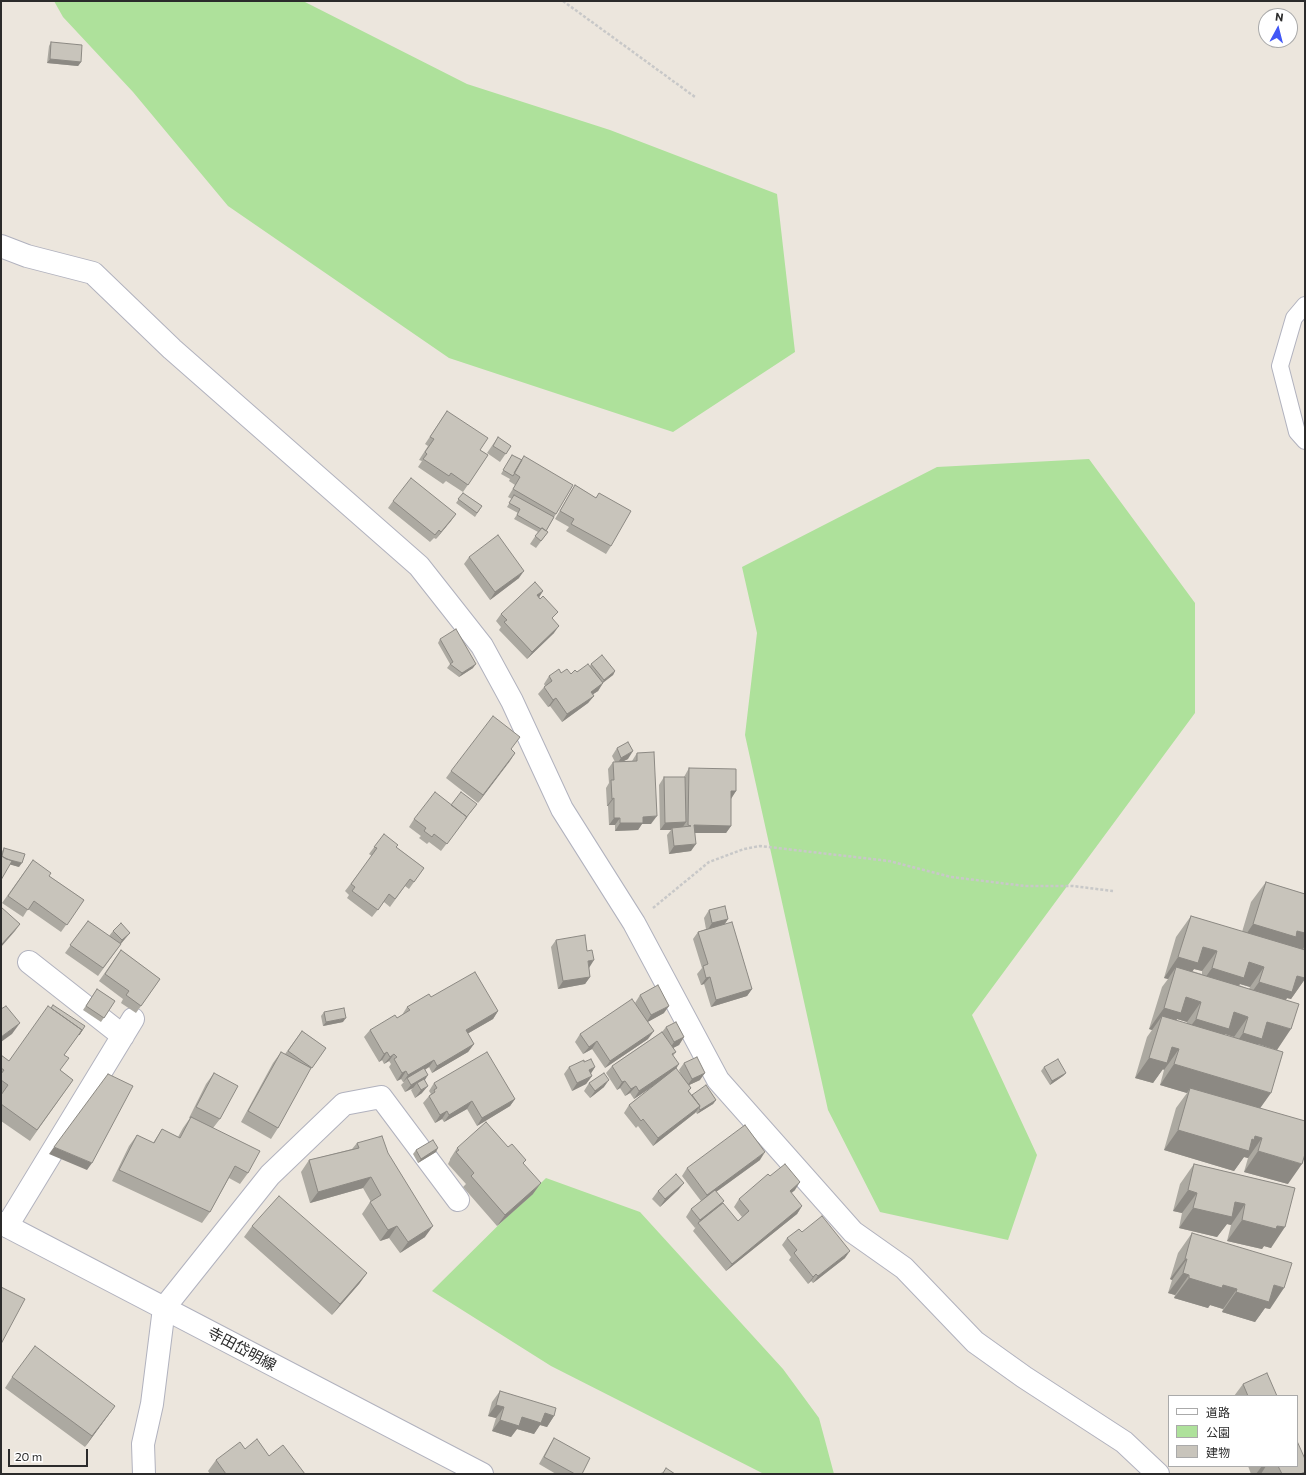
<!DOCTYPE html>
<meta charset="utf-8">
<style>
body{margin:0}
#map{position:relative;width:1306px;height:1475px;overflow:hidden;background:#ece6dd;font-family:Commissioner,"Noto Sans JP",sans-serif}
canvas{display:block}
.frame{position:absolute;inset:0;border:2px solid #2b2b2b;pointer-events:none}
.legend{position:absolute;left:1168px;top:1395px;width:130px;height:72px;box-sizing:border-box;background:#fff;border:1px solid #aaa;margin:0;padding:5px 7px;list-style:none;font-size:12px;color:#2b2b2b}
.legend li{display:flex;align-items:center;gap:8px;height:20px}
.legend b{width:20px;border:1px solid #aaa}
.north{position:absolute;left:1258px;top:8px;width:40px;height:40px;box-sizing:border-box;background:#fff;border:1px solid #aaa;border-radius:50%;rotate:7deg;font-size:11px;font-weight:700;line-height:16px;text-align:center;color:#2b2b2b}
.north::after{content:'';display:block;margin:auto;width:14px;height:18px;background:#4157f6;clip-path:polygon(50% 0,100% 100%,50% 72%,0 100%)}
.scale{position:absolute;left:8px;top:1449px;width:80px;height:18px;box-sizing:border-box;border:2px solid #2b2b2b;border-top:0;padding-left:5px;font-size:12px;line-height:14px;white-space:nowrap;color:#2b2b2b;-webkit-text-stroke:3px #fff;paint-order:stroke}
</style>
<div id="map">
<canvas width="1306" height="1475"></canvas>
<div class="frame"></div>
<ul class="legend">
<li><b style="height:5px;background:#fff"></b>道路</li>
<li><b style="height:11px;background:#aee19b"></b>公園</li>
<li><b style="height:11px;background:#c8c4bb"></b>建物</li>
</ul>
<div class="north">N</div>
<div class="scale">20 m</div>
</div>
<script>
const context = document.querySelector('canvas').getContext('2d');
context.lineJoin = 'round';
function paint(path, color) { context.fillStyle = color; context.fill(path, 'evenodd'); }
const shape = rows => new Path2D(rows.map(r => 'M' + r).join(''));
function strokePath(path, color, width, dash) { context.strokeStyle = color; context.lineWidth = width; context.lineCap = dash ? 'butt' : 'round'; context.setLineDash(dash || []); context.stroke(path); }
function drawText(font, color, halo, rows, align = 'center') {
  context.font = font + ' Commissioner,"Noto Sans JP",sans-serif'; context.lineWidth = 3; context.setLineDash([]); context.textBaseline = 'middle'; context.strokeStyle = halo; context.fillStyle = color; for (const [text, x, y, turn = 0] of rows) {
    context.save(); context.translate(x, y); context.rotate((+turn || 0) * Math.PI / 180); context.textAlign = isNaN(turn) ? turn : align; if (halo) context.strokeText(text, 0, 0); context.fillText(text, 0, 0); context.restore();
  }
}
const green = shape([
 [54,1,303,1,467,84,610,130,777,194,795,352,673,432,449,358,228,206,133,92,63,17],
 [1089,459,1195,603,1195,713,972,1015,1037,1155,1008,1240,880,1212,828,1110,745,735,757,633,742,567,937,467],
 [546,1178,640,1212,783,1369,819,1418,834,1474,764,1474,551,1366,432,1291]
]);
const path = shape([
 [563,1,695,97],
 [653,908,709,862,744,849,760,846,889,861,951,877,1025,886,1073,886,1113,891]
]);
const service = shape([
 [1305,305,1294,318,1280,366,1297,432,1305,441]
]);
const minor = shape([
 [1,246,27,256,93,273,172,349,419,566,482,646,512,701,562,809,634,923,718,1080,853,1232,904,1268,975,1342,1024,1377,1124,1442,1158,1474],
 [29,962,123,1036],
 [7,1226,133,1019],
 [144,1474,143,1444,152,1404,164,1308,270,1175,344,1104,381,1097,458,1200]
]);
const secondary = shape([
 [1,1223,482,1474]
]);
const wall = shape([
 [51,42,81,62,78,66,47,63,49,46],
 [447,411,480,450,488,455,463,492,446,481,443,484,418,467,422,461,419,460,428,446,425,444],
 [498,437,511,446,500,462,487,453],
 [512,455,522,460,524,456,556,514,546,531,548,532,536,548,530,544,538,532,514,519,518,513,507,507,512,499,508,497,515,485,509,481,510,479,501,474],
 [575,485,596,498,599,493,611,546,606,554,566,531,569,527,555,519,570,493],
 [463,493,482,506,475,517,456,503],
 [393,501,456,514,436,539,434,538,430,542,388,508],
 [469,557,519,578,490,600,464,564],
 [543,591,539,597,553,619,554,633,527,659,499,630,501,627,496,621,501,614],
 [440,639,473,668,459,677,447,668,450,664,438,643],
 [591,664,615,671,613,675,603,683,598,691,593,694,594,696,588,703,562,722,550,706,548,707,538,694,545,686,544,684,549,676,561,673,571,674,590,666],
 [617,748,628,759,623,761,632,761,637,753,651,824,642,824,638,830,615,831,615,825,609,825,608,806,607,806,606,788,609,783,608,769,613,762,615,762,612,756],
 [511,750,515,753,478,803,446,778,451,771],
 [689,768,736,791,731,798,731,826,726,833,695,833,691,851,669,854,667,835,671,830,660,830,659,785,664,777,684,777],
 [477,804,441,851,429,842,427,844,419,838,421,836,409,827,414,819,451,805],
 [384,834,396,847,424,868,409,889,405,886,390,907,384,902,372,917,347,898,349,895,345,891,372,856,369,854],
 [4,848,19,867,10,864,1,880,1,853],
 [33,860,49,876,84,900,61,932,28,909,23,917,2,903],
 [1266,882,1305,894,1305,979,1291,999,1287,998,1286,1000,1277,1050,1258,1044,1257,1045,1260,1108,1288,1184,1244,1172,1248,1158,1244,1157,1234,1171,1164,1150,1176,1108,1187,1093,1160,1085,1164,1070,1163,1069,1153,1083,1135,1078,1147,1037,1152,1030,1149,1029,1162,987,1168,979,1164,978,1176,937,1191,916,1242,932,1251,902],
 [1194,969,1202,971,1202,974,1192,971],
 [1240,984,1250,987,1249,989,1239,985],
 [1177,1019,1187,1022,1186,1024,1176,1021],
 [1225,1034,1234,1037,1233,1038,1224,1035],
 [709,910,728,919,725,924,752,989,747,996,711,1007,704,984,701,985,697,974,702,968,693,939,698,932,706,929,704,918],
 [88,921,109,936,113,931,130,933,124,940,121,944,98,976,65,953],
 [556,940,589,967,590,977,585,984,558,989,551,947],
 [121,950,160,979,136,1013,121,1003,123,999,99,981],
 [97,989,115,1001,101,1022,83,1010],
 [640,995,664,1013,647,1022,648,1039,605,1068,592,1049,583,1054,575,1042,580,1034,638,1009,635,1003],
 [431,997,498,1011,493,1019,467,1034,474,1044,468,1052,432,1073,429,1067,425,1070,424,1080,422,1093,415,1098,411,1090,413,1088,405,1092,401,1085,404,1082,403,1082,401,1079,397,1081,389,1067,391,1064,389,1061,384,1064,382,1060,379,1062,364,1037,370,1030,397,1018,402,1015,407,1007],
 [51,1008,85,1026,64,1055,60,1070,73,1080,30,1141,1,1121,1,1055,9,1061],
 [324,1012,343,1022,323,1026,321,1016],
 [666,1027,684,1037,679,1045,673,1048,676,1052,673,1056,676,1069,681,1075,679,1070,684,1063,700,1080,689,1085,691,1088,689,1091,692,1095,716,1100,713,1104,697,1114,696,1112,695,1113,653,1146,638,1126,636,1128,624,1113,629,1105,660,1081,634,1099,630,1093,625,1096,620,1088,617,1090,606,1073,612,1066,662,1032],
 [302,1031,326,1048,307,1074,278,1128,271,1139,241,1122,273,1063,281,1052,285,1054],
 [584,1062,595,1067,590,1074,592,1076,586,1084,572,1091,564,1074,569,1067],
 [1044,1067,1066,1073,1063,1076,1050,1085,1041,1071],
 [214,1073,220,1119,213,1128,248,1173,240,1184,229,1178,210,1212,202,1223,112,1181,129,1146,137,1135,153,1143,162,1129,178,1137,183,1128,190,1118,189,1118,206,1084],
 [434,1083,515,1099,510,1106,477,1126,467,1109,444,1122,442,1119,435,1123,423,1103,429,1096,431,1094,429,1091],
 [589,1083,604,1087,590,1098,584,1091],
 [357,1143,388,1153,425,1237,400,1253,389,1238,380,1241,362,1214,370,1202,371,1202,363,1188,310,1203,301,1172,309,1160,352,1149],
 [457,1148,523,1164,533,1194,497,1226,463,1187,466,1184,448,1164,450,1160,450,1159],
 [416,1150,436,1152,418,1163,413,1154],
 [760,1160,716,1192,722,1204,738,1221,742,1217,734,1207,739,1199,770,1176,795,1190,791,1193,802,1206,797,1214,726,1271,693,1231,696,1227,695,1228,686,1217,691,1209,701,1201,682,1176,687,1168],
 [1194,1164,1295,1188,1271,1248,1264,1246,1262,1249,1227,1241,1231,1225,1227,1224,1217,1237,1179,1228,1182,1213,1173,1211,1180,1184],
 [684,1183,678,1190,660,1207,652,1199,658,1191],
 [252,1226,367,1273,359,1284,332,1315,244,1237],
 [802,1232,845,1258,813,1283,811,1281,808,1284,789,1260,791,1257,782,1245,787,1238],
 [1192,1233,1270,1309,1265,1308,1255,1322,1222,1312,1223,1309,1210,1305,1208,1308,1174,1298,1175,1295,1168,1293,1172,1280,1170,1279,1178,1253],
 [12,1377,115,1406,85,1447,5,1388],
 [1243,1384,1277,1396,1234,1396],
 [500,1391,554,1416,547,1427,540,1425,534,1434,517,1429,511,1437,492,1431,496,1418,488,1416,492,1402],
 [554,1438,582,1474,556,1474,539,1464,549,1446],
 [245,1449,269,1456,305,1474,210,1474,208,1471,216,1460],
 [1248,1466,1297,1466,1305,1474,1251,1474]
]);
const shadedWall = shape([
 [50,59,81,62,78,66,47,63],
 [456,514,451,521,436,539,441,532],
 [524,571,519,578,490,600,495,592],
 [543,591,538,599,537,595],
 [559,626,554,633,527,659,532,652],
 [476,664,473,668,459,677,462,673],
 [615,671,613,675,601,684,604,680],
 [603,683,598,691,586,699,591,692],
 [594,696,588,703,562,722,567,714],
 [556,698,550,706,548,707,553,700],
 [633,751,628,759,616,765,621,758],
 [515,753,510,761,478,803,483,795],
 [731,791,736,791,731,799],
 [614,798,608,806,607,806,612,799],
 [657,816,651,824,642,824,638,830,615,831,620,823,643,817],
 [614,818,620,818,615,825,609,825],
 [686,822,681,830,672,828,671,830,660,830,665,823],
 [694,825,731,826,726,833,689,833],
 [696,844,691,851,669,854,674,846],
 [1,857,22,863,19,867,1,862],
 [728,919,723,926,707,931,712,923],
 [20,924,15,931,1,947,1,945],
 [1253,924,1297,931,1305,933,1305,946,1298,956,1239,945],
 [130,933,124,940,117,948,122,940],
 [1203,947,1217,951,1202,971,1194,969,1184,984,1176,967,1168,979,1164,978,1178,957],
 [594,960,589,968,588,961],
 [1249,962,1264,967,1250,987,1240,984,1230,998,1198,988,1212,968],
 [1297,976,1305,978,1305,979,1291,999,1287,998,1277,1012,1245,1002,1259,982],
 [590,977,585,984,558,989,563,981],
 [710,977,704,984,701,985,706,978],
 [752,989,747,996,711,1007,716,1000],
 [1186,997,1201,1002,1187,1022,1177,1019,1167,1034,1162,1016,1152,1030,1149,1029,1164,1008],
 [669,1006,664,1013,646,1023,651,1015],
 [498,1011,493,1019,460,1038,466,1030],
 [1234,1012,1248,1017,1234,1037,1225,1034,1214,1050,1181,1039,1196,1019],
 [346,1018,343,1022,323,1026,326,1022],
 [1267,1022,1291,1029,1277,1050,1258,1044,1247,1059,1229,1054,1243,1033],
 [20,1023,12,1034,1,1042,1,1037],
 [654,1031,648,1039,605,1068,610,1061],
 [684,1037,679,1045,669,1050,674,1042],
 [597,1041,592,1049,583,1054,589,1047],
 [474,1044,468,1052,432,1073,437,1066],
 [1172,1047,1179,1049,1164,1070,1163,1069,1153,1083,1135,1078,1149,1058],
 [387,1052,382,1060,379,1062,384,1054],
 [394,1054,389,1061,384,1064,390,1057],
 [434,1060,429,1067,408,1079,407,1078,403,1082,408,1075],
 [679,1064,674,1072,634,1099,639,1091],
 [1174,1064,1271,1093,1256,1114,1190,1088,1187,1093,1160,1085],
 [595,1067,590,1075,589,1070],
 [406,1071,401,1079,397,1081,402,1073],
 [705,1073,700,1080,687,1086,692,1079],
 [1066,1073,1063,1076,1050,1085,1052,1081],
 [428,1075,423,1083,417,1083,413,1088,405,1092,411,1085],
 [592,1076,586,1084,572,1091,577,1083],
 [609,1080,604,1087,590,1098,595,1091],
 [625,1081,620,1088,617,1090,622,1082],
 [428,1086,422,1093,415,1098,421,1090],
 [636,1086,630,1093,625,1096,631,1089],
 [515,1099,510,1106,477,1126,482,1118],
 [716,1100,713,1104,697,1114,700,1110],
 [472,1101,467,1109,444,1122,449,1115],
 [700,1106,695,1113,653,1146,658,1138],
 [447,1111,442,1119,435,1123,440,1115],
 [1178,1130,1255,1136,1262,1138,1248,1158,1244,1157,1234,1171,1164,1150],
 [54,1147,92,1163,87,1170,49,1154],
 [438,1148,436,1152,418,1163,421,1159],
 [1258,1151,1302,1164,1288,1184,1244,1172],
 [765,1152,760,1160,702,1202,707,1195],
 [371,1177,363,1188,310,1203,318,1192],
 [800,1182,795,1190,785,1199,790,1191],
 [541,1183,533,1194,497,1226,505,1215],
 [684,1183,678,1190,660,1207,665,1199],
 [1188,1190,1197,1193,1182,1213,1173,1211],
 [724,1201,719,1208,698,1223,695,1228,700,1220],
 [1235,1202,1245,1204,1231,1225,1227,1224,1217,1237,1179,1228,1193,1208],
 [802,1206,797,1214,726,1271,732,1264],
 [1242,1220,1277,1226,1285,1227,1271,1248,1264,1246,1262,1249,1227,1241],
 [397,1226,389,1238,380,1241,388,1230],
 [433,1226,425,1237,400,1253,408,1242],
 [850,1251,845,1258,813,1283,818,1276],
 [1185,1259,1187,1259,1172,1280,1170,1279],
 [367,1273,359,1284,332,1315,340,1304],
 [1183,1273,1189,1275,1175,1295,1168,1293],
 [816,1274,811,1281,808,1284,813,1277],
 [1189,1278,1223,1285,1237,1289,1223,1309,1210,1305,1208,1308,1174,1298],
 [1274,1285,1284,1288,1270,1309,1265,1308,1255,1322,1222,1312,1236,1292],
 [496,1405,504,1407,496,1418,488,1416],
 [115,1406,107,1417,85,1447,92,1436],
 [545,1413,554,1416,547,1427,540,1425,534,1434,517,1429,511,1437,492,1431,500,1420,522,1417],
 [1262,1466,1266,1466,1261,1474,1256,1474]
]);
const building = shape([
 [51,42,82,45,81,62,50,59,51,42],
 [447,411,488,438,480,450,488,455,468,485,451,473,449,476,423,459,427,454,425,452,434,439,430,437,447,411],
 [498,437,511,446,506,454,493,446,498,437],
 [512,455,522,460,513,476,503,470,512,455],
 [524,456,573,485,556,514,513,489,520,477,514,473,524,456],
 [411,478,456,514,441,532,439,530,435,535,393,501,411,478],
 [575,485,596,498,599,493,631,511,611,546,571,524,574,519,560,511,575,485],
 [463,493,482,506,477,513,458,499,463,493],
 [514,495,554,517,546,531,542,528,541,529,517,515,520,509,509,503,514,495],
 [542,528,548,532,541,541,535,536,542,528],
 [498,535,524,571,495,592,469,557,498,535],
 [535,582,543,591,537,595,540,599,543,596,558,612,552,618,559,626,532,652,504,622,507,620,501,614,535,582],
 [456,629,476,664,462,673,450,664,453,662,440,639,456,629],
 [602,655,615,671,604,680,591,664,602,655],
 [588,664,603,683,591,692,594,696,567,714,556,698,553,700,544,687,552,681,549,676,559,669,561,673,567,669,571,674,575,670,577,672,588,664],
 [493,716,520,737,511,749,515,753,483,795,451,771,493,716],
 [628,742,633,751,621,758,617,748,628,742],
 [654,752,657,816,643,817,643,823,620,823,620,818,614,818,614,798,612,799,611,780,614,780,613,762,637,761,637,753,654,752],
 [689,768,736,769,736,791,731,791,731,826,694,825,696,844,674,846,672,828,691,826,688,825,689,768],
 [664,777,685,777,686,822,665,823,664,777],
 [435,792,467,817,447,844,434,834,432,837,424,831,426,828,414,819,435,792],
 [461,792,477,804,465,819,467,817,451,805,461,792],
 [384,834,398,845,396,847,424,868,414,882,410,879,395,899,389,894,378,910,352,891,355,887,351,884,377,848,374,847,384,834],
 [4,848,25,854,22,863,6,859,2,856,4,848],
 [1,856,12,861,1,880,1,856],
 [33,860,51,873,49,876,84,900,67,925,34,901,28,910,8,896,33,860],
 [1266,882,1305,894,1305,933,1297,931,1296,937,1253,924,1266,882],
 [725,906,728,919,712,923,709,910,725,906],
 [1,907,20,924,1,945,1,907],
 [1191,916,1305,950,1305,978,1297,976,1292,992,1259,982,1264,967,1249,962,1244,978,1212,968,1217,951,1203,947,1198,963,1178,957,1191,916],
 [88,921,121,944,103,968,70,945,88,921],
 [732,922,752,989,716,1000,710,977,706,978,703,966,708,964,698,932,732,922],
 [121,923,130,933,122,940,113,931,121,923],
 [585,935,587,951,592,950,594,960,588,961,590,977,563,981,556,940,585,935],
 [121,950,160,979,141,1006,126,995,129,991,105,974,121,950],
 [1176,967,1299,1004,1291,1029,1267,1022,1262,1039,1243,1033,1248,1017,1234,1012,1229,1029,1196,1019,1201,1002,1186,997,1181,1013,1164,1008,1176,967],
 [475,972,498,1011,466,1030,474,1044,437,1066,434,1060,408,1075,406,1071,402,1073,394,1059,397,1057,394,1054,390,1057,387,1052,384,1054,370,1030,395,1015,397,1018,410,1010,407,1007,429,994,431,997,475,972],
 [658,985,669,1006,651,1015,640,995,658,985],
 [97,989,115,1001,104,1018,86,1006,97,989],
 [632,999,654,1031,610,1061,597,1041,589,1047,580,1034,632,999],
 [53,1005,85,1026,79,1035,82,1030,51,1008,53,1005],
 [6,1006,20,1023,1,1037,1,1009,6,1006],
 [48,1006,82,1030,64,1055,69,1058,60,1070,73,1080,37,1130,1,1104,1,1095,8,1085,1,1080,1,1074,4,1070,1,1068,1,1055,9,1061,48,1006],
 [344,1008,346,1018,326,1022,324,1012,344,1008],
 [1162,1016,1283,1052,1271,1093,1174,1064,1179,1049,1172,1047,1167,1063,1149,1058,1162,1016],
 [676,1022,684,1037,674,1042,666,1027,676,1022],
 [302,1031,326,1048,312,1068,288,1051,302,1031],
 [662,1032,676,1052,672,1054,679,1064,639,1091,636,1086,631,1089,625,1081,622,1082,612,1066,662,1032],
 [281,1052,311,1068,278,1128,248,1111,281,1052],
 [487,1052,515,1099,482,1118,472,1101,449,1115,447,1111,440,1115,429,1096,435,1092,434,1090,437,1088,434,1083,487,1052],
 [697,1057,705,1073,692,1079,684,1063,697,1057],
 [591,1059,595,1067,589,1070,592,1076,577,1083,569,1067,584,1060,584,1062,591,1059],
 [1058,1059,1066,1073,1052,1081,1044,1067,1058,1059],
 [424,1068,428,1075,411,1085,407,1078,424,1068],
 [676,1068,691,1088,688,1091,700,1106,658,1138,643,1119,641,1121,629,1105,676,1068],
 [214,1073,238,1086,220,1119,196,1107,214,1073],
 [604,1073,609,1080,595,1091,589,1083,604,1073],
 [108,1074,133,1086,92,1163,54,1147,108,1074],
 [424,1079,428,1086,421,1090,417,1083,424,1079],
 [706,1085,716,1100,700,1110,699,1108,700,1106,692,1095,706,1085],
 [1190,1088,1305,1121,1305,1154,1302,1164,1258,1151,1262,1138,1255,1136,1254,1140,1252,1139,1249,1151,1178,1130,1190,1088],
 [191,1117,260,1151,248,1173,235,1166,210,1212,119,1170,137,1135,154,1143,162,1129,180,1138,191,1117],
 [486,1122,508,1147,512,1144,526,1160,523,1163,541,1183,505,1215,471,1176,474,1173,456,1152,459,1150,457,1148,486,1122],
 [745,1125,765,1152,707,1195,687,1168,745,1125],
 [382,1136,388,1153,433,1226,408,1242,397,1226,388,1230,370,1202,381,1195,371,1177,318,1192,309,1160,359,1148,357,1143,382,1136],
 [433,1140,438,1148,421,1159,416,1150,433,1140],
 [785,1164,800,1182,790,1191,802,1206,732,1264,698,1223,723,1203,738,1221,749,1211,739,1199,768,1174,770,1176,785,1164],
 [1194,1164,1295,1188,1285,1227,1277,1226,1276,1229,1242,1220,1245,1204,1235,1202,1232,1217,1193,1208,1197,1193,1188,1190,1194,1164],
 [676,1174,684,1183,665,1199,658,1191,676,1174],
 [715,1190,724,1201,700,1220,691,1209,715,1190],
 [279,1196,367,1273,340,1304,252,1226,279,1196],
 [822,1216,850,1251,818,1276,816,1274,813,1277,794,1253,797,1250,787,1238,799,1229,802,1232,822,1216],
 [1192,1233,1292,1263,1284,1288,1274,1285,1269,1302,1236,1292,1237,1289,1223,1285,1222,1288,1189,1278,1189,1275,1183,1273,1187,1259,1185,1259,1192,1233],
 [1,1287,25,1299,1,1344,1,1287],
 [35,1346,115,1406,92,1436,12,1377,35,1346],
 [1267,1373,1277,1396,1248,1396,1243,1384,1267,1373],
 [500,1391,556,1408,554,1416,545,1413,541,1423,522,1417,519,1426,500,1420,504,1407,496,1405,500,1391],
 [554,1438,590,1458,582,1474,575,1474,544,1457,554,1438],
 [257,1439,269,1456,283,1445,305,1474,226,1474,216,1460,240,1442,245,1449,257,1439],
 [1297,1441,1305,1459,1305,1472,1300,1474,1282,1474,1278,1466,1297,1466,1297,1441],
 [666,1468,675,1474,658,1474,663,1473,666,1468]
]);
const streetNames = [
 ["寺田岱明線",242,1349,28]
];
paint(green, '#aee19b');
strokePath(service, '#b1b2be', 18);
strokePath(minor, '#b1b2be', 24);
strokePath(secondary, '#b1b2be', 24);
strokePath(path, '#c8c8c8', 2.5, [3, 2]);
strokePath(service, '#fff', 16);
strokePath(minor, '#fff', 22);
strokePath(secondary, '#fff', 22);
paint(wall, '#aca9a1');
paint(shadedWall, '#8c8983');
paint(building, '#c8c4bb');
strokePath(building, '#8c8983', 1);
drawText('15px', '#2b2b2b', '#fff', streetNames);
</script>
